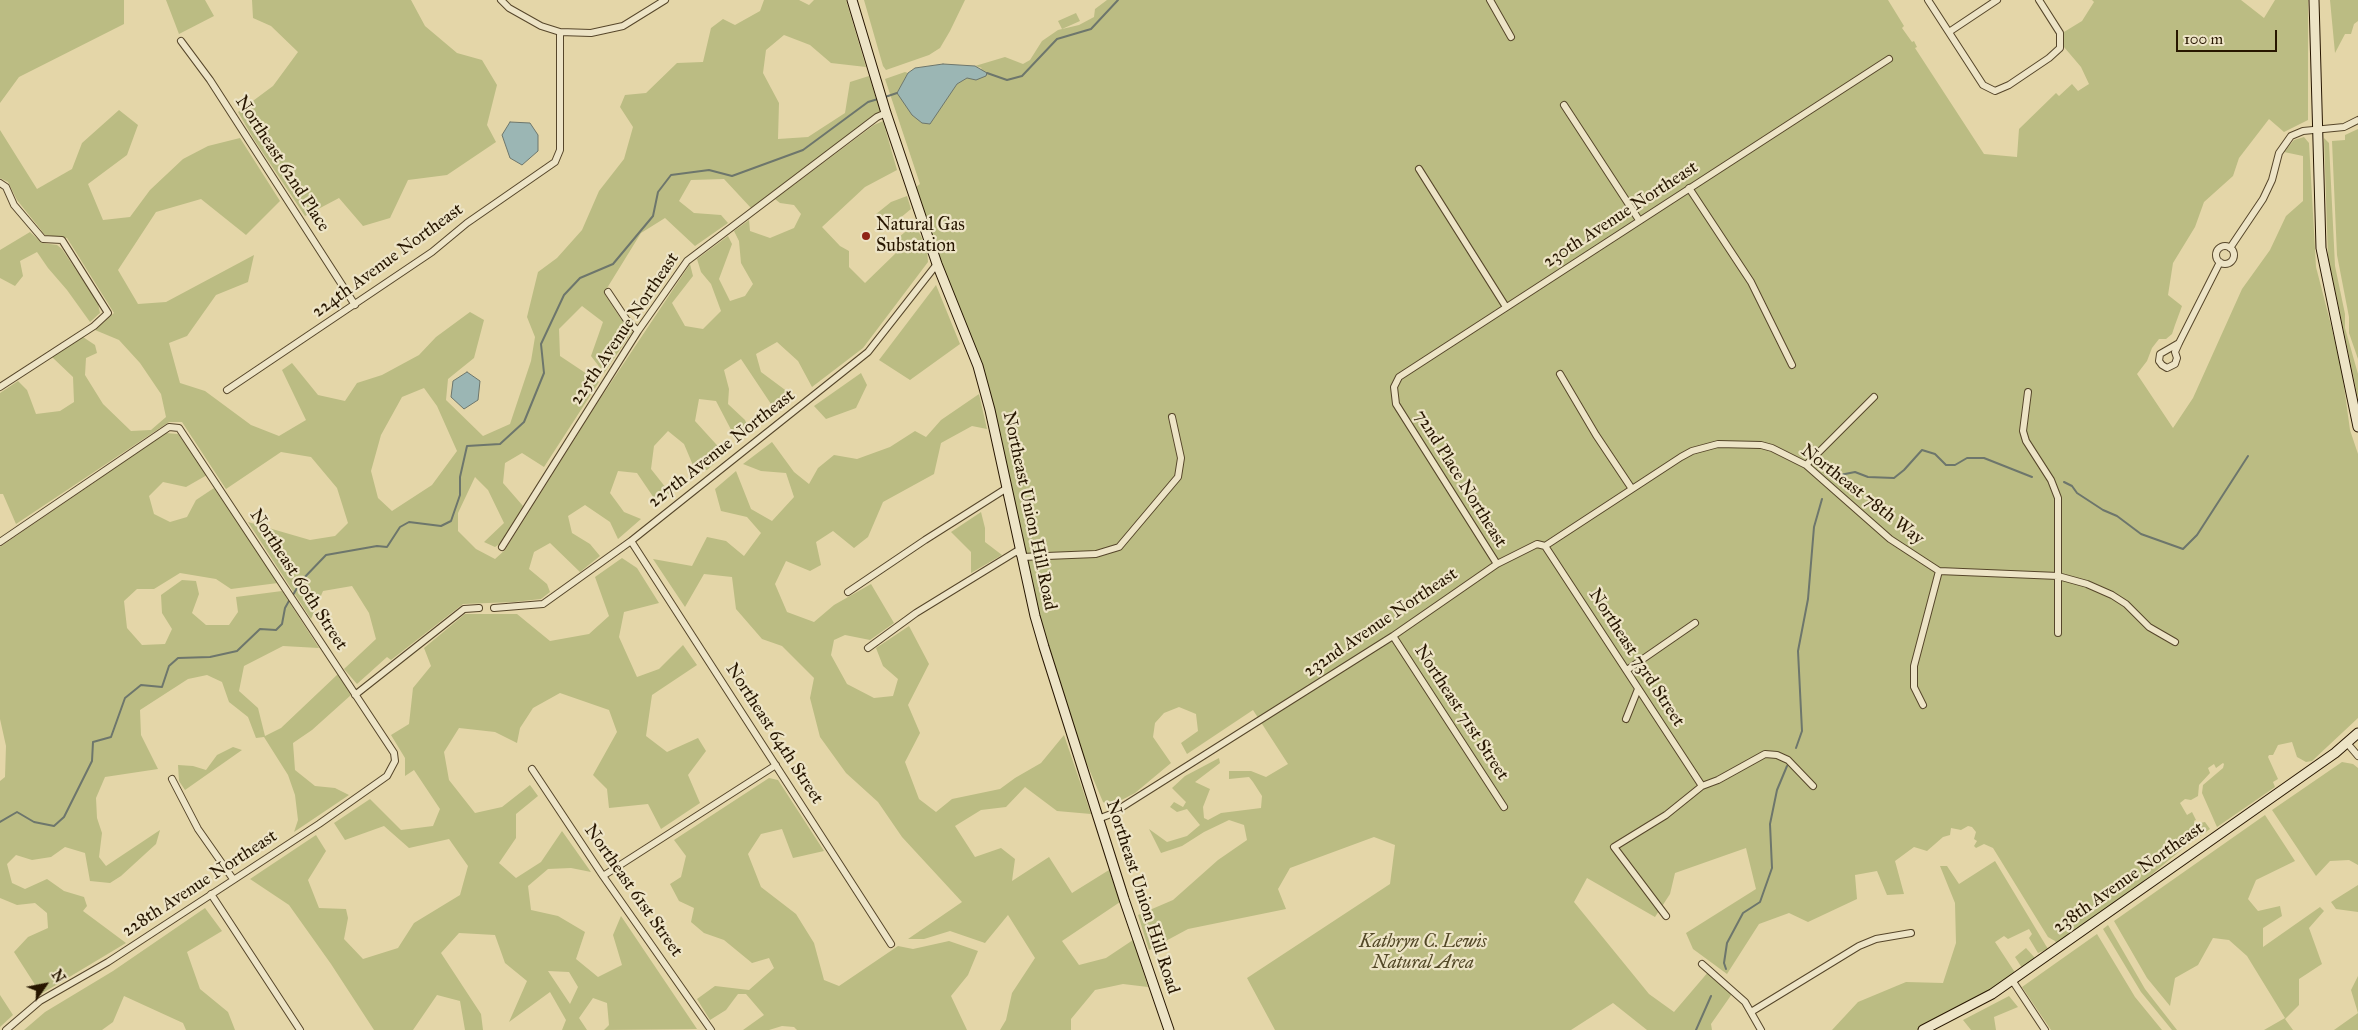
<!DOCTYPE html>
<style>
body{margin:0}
#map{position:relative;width:2358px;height:1030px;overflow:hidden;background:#e4d6a8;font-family:"IM FELL Great Primer",serif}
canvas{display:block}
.north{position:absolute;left:20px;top:960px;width:50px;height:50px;-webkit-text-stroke:4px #ede4c6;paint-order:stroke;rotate:57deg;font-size:14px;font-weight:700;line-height:20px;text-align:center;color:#271600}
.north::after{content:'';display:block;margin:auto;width:18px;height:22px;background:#271600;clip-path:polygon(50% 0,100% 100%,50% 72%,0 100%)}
.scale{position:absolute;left:2176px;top:30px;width:101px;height:22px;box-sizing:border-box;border:2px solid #271600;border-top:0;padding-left:6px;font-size:15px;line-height:18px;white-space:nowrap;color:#271600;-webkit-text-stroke:4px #ede4c6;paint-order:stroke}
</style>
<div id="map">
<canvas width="2358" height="1030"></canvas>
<div class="north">N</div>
<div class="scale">100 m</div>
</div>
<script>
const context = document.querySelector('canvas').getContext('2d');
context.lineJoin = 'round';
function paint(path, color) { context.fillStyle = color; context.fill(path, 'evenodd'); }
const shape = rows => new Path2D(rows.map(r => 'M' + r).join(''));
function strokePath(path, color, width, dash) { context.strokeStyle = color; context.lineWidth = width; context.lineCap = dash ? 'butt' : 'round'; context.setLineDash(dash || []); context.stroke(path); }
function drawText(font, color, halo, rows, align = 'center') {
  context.font = font + ' "IM FELL Great Primer",serif'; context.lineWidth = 4.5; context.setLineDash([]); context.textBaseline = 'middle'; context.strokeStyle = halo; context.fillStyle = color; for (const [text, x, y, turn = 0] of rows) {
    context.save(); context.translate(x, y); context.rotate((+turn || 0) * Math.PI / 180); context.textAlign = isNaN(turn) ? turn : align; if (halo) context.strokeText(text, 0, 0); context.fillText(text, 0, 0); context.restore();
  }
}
const green = shape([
 [0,0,124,0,124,24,19,77,0,103],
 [166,0,205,0,214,16,179,34],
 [252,0,411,0,425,26,457,53,482,60,497,85,487,125,496,142,447,175,408,180,390,218,363,226,339,198,305,216,253,138,238,112,273,86,298,52,271,26,253,18],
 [764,0,799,0,809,5,814,0,846,0,866,67,831,63,810,45,784,35,766,50,763,73,779,103,778,139,808,137,845,113,850,82,869,76,880,111,751,208,724,179,691,180,679,201,694,213,721,215,728,223,695,246,665,218,641,233,604,293,621,319,632,332,604,373,591,356,603,322,582,306,559,329,560,356,599,382,544,467,522,453,505,463,503,483,523,506,501,543,495,547,484,542,504,523,488,490,475,477,458,513,458,531,476,549,495,559,505,550,598,402,690,264,693,276,672,303,685,326,703,329,721,311,711,284,701,272,697,259,728,236,732,244,719,279,730,301,745,296,753,284,741,263,739,241,734,231,749,220,750,231,770,238,794,228,801,214,794,205,780,203,775,199,874,125,883,121,897,170,865,187,822,227,840,246,849,251,849,267,865,283,897,252,894,241,915,224,927,249,928,262,863,348,812,387,798,361,777,342,756,354,761,372,796,398,777,413,741,359,724,370,729,389,728,404,745,420,750,432,738,443,716,401,699,399,695,421,725,454,707,470,695,470,684,444,668,431,654,446,651,469,670,493,658,504,637,473,618,471,610,493,624,512,641,519,618,539,610,522,585,505,568,516,572,533,590,544,600,556,580,572,550,543,534,552,529,569,547,584,550,592,541,599,514,602,463,604,391,660,387,657,357,684,344,669,376,639,369,613,352,586,323,591,311,619,248,522,310,540,335,536,348,523,337,488,311,457,281,452,226,489,182,422,169,422,16,524,3,494,0,494,0,393,18,381,27,390,36,414,60,411,74,402,73,377,52,357,83,337,95,345,97,353,86,358,85,375,103,404,131,431,151,430,166,417,161,394,140,363,119,340,95,330,114,313,67,238,45,235,17,200,8,182,0,178,0,130,37,189,72,169,82,143,119,110,138,125,127,155,88,184,103,220,130,217,150,190,183,159,208,146,240,138,280,201,246,235,201,199,156,212,118,270,138,304,166,302,254,255,248,282,216,295,187,336,169,343,180,383,205,391,251,425,279,436,306,420,282,370,292,363,318,395,345,401,357,383,382,375,419,355,436,337,470,312,484,320,474,358,448,379,446,400,483,436,510,424,531,361,535,337,527,317,538,272,557,258,582,230,599,191,624,159,633,127,620,107,625,95,646,93,677,63,703,62,711,28,723,19,735,25,760,11],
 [424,388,437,406,457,451,432,485,392,511,378,498,371,471,381,435,402,397],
 [864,0,965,0,950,31,940,48,929,55,886,70,883,66],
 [1107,0,1888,0,1904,26,1902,28,1912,42,1914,41,1917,47,1915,48,1984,154,2017,157,2019,129,2056,93,2059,96,2072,84,2078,91,2089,84,2081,67,2064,47,2064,32,2082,21,2094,2,2092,0,2241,0,2264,18,2275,0,2308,0,2308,120,2284,132,2269,119,2239,158,2233,176,2204,202,2195,227,2173,263,2168,295,2182,306,2175,325,2172,334,2166,339,2159,339,2152,348,2147,361,2137,374,2173,428,2193,398,2242,289,2270,250,2286,216,2303,201,2303,156,2284,152,2294,140,2304,137,2309,143,2316,267,2331,325,2342,372,2350,430,2358,454,2358,718,2312,761,2306,762,2297,757,2292,742,2278,745,2273,755,2269,755,2268,757,2278,779,2273,782,2275,787,2217,827,2202,793,2203,785,2223,768,2224,764,2223,763,2216,768,2214,764,2208,768,2210,773,2199,785,2198,796,2191,800,2185,799,2180,803,2187,815,2192,812,2196,820,2194,821,2195,824,2205,822,2210,829,2187,845,2096,921,2059,947,2055,941,2048,937,1993,848,1984,844,1976,848,1974,846,1977,841,1974,839,1976,832,1972,827,1968,826,1961,830,1951,828,1950,835,1943,837,1927,851,1914,847,1895,861,1904,894,1887,895,1877,871,1855,875,1857,899,1808,922,1789,913,1759,924,1727,974,1693,949,1686,933,1756,889,1746,848,1675,873,1670,894,1655,917,1587,878,1574,902,1649,994,1674,1012,1709,971,1734,991,1711,1024,1712,1030,1647,1030,1613,1003,1571,1030,1275,1030,1247,978,1390,884,1395,845,1374,837,1290,868,1278,889,1286,909,1188,929,1149,950,1138,915,1173,900,1218,860,1247,840,1244,825,1229,820,1204,832,1182,846,1161,853,1149,829,1167,842,1187,836,1200,825,1187,809,1177,812,1170,807,1174,802,1183,807,1186,802,1172,788,1185,776,1219,758,1220,763,1195,782,1210,789,1203,807,1204,818,1208,820,1221,813,1261,808,1262,796,1253,782,1249,777,1229,779,1229,771,1251,771,1266,777,1288,764,1253,710,1187,754,1181,743,1198,731,1196,714,1179,707,1164,713,1155,723,1153,737,1171,763,1135,793,1110,806,1103,802,1059,698,1044,647,990,410,912,190,920,184,885,79,905,72,908,73,897,93,929,124,957,84,982,68,975,66,1005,57,1023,64,1030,60,1042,41,1058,30,1079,25,1094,17,1095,9],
 [2330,0,2358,0,2358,21,2354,24,2351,34,2345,34,2335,53],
 [1076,13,1080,21,1062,29,1058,21],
 [2358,129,2358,359,2349,333,2349,317,2337,255,2332,141,2345,140,2345,135],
 [2324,138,2329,143,2335,266,2345,314,2345,328,2358,374,2358,398,2328,257],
 [907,196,911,209,888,228,876,214,891,202],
 [30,232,42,243,57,245,62,249,98,303,100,313,90,322,67,290,48,268,37,252,20,261,23,276,15,286,0,278,0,250],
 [936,285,960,344,910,380,879,360],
 [861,373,867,385,856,408,826,419,814,406],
 [979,394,987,429,972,426,941,443,934,474,883,502,868,537,854,548,833,531,816,542,821,565,810,571,786,561,775,584,787,612,814,622,834,605,871,584,894,623,870,640,845,635,834,640,831,655,847,684,874,698,893,696,898,679,883,666,876,648,909,626,929,664,908,705,920,733,905,762,919,799,936,812,952,799,1000,789,1015,778,1041,763,1064,735,1091,814,1057,811,1025,787,1006,807,981,810,955,826,975,857,1001,848,1015,859,1012,881,1049,857,1072,893,1109,870,1120,902,1062,941,1079,965,1106,958,1133,940,1148,987,1123,984,1095,990,1071,1019,1071,1030,1000,1030,1006,1020,1012,993,1035,958,1008,915,985,943,950,931,924,939,908,939,962,902,902,837,878,802,846,773,820,737,810,698,814,678,782,646,762,639,736,609,732,577,704,574,685,607,653,559,692,566,707,537,726,541,744,556,761,533,747,517,721,511,715,489,736,471,751,509,772,521,794,497,786,473,761,471,743,464,772,442,794,472,809,484,818,468,834,455,857,459,890,447,915,431,926,437,941,420],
 [166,433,178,434,207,475,186,487,163,482,149,496,154,514,170,522,187,517,196,500,214,488,278,583,231,589,216,579,180,573,154,589,137,589,124,601,127,628,142,645,165,644,172,629,162,613,161,595,182,580,196,581,199,594,192,613,206,625,229,625,238,612,236,597,282,591,319,648,283,646,244,666,239,691,258,708,265,736,281,728,338,674,351,695,312,730,293,743,295,770,315,786,335,788,349,795,294,832,298,820,295,795,288,775,264,737,256,738,248,717,229,702,222,682,207,675,188,679,140,710,141,735,158,769,105,777,96,798,97,818,102,833,99,857,106,866,160,830,156,844,121,876,110,883,90,881,85,853,65,847,51,857,32,860,16,855,7,864,12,883,25,889,47,879,64,891,84,897,87,906,83,911,126,943,41,994,14,952,28,937,48,928,47,913,35,903,17,905,0,898,0,781,5,777,6,746,0,719,0,547],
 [981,512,985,528,985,542,1002,555,971,573,971,552,951,532],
 [622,558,637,568,659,603,624,612,619,637,637,677,659,669,683,645,697,665,652,695,646,736,667,752,698,738,706,751,688,775,700,803,661,829,648,804,609,808,607,789,593,775,617,732,609,710,560,693,533,708,520,728,517,743,495,732,459,728,444,752,449,780,475,813,502,807,530,785,538,796,516,814,516,838,499,863,516,878,541,862,562,831,591,872,571,868,548,869,528,886,531,910,558,916,585,932,576,959,598,977,622,965,613,935,621,916,697,1029,604,1030,609,1025,607,1003,593,998,579,1018,587,1030,562,1030,566,1020,550,992,509,1022,527,981,505,963,495,935,459,933,441,953,481,1014,483,1030,465,1030,460,1001,437,995,413,1030,374,1030,331,964,289,905,250,879,316,835,326,851,308,880,319,908,346,909,348,918,344,939,363,959,398,948,414,923,460,895,468,866,449,839,409,848,384,826,345,840,334,823,370,799,401,830,433,826,440,809,414,770,405,776,405,758,391,735,409,724,413,688,431,666,424,648,465,614,517,614,550,641,589,634,609,616,595,577],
 [548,971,569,972,578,987,570,1004],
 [233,747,242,750,185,790,179,781,178,765,193,766,206,770,217,755],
 [2342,762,2353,764,2358,768,2358,865,2349,860,2330,861,2316,876,2272,810],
 [769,778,778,780,824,851,793,858,782,829,761,834,748,854,761,887,796,914,814,943,824,980,839,986,898,946,913,949,949,941,978,951,968,975,951,996,967,1030,797,1030,794,1027,782,1026,769,1030,743,1030,764,1015,746,994,738,994,726,1010,710,1020,697,999,715,986,749,990,774,968,769,958,752,963,724,940,704,933,691,922,694,908,679,901,670,884,681,877,686,856,674,840],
 [2265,815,2295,861,2256,880,2248,899,2258,911,2280,906,2282,916,2263,928,2263,947,2320,907,2324,911,2309,928,2322,964,2299,979,2299,1005,2285,1019,2293,1030,2264,1030,2285,1018,2247,956,2229,940,2213,938,2198,965,2175,978,2170,1006,2147,978,2114,921],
 [1995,861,2048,949,2038,953,2029,938,2032,934,2029,929,2008,939,2004,936,1995,942,2018,977,1923,1030,1832,1030,1858,1002,1906,982,1943,983,1956,943,1955,903,1940,866,1947,866,1959,884],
 [2358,885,2358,912,2336,909,2331,902],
 [205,908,222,931,187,952,200,989,228,1012,235,1030,186,1030,183,1023,124,996,113,1022,102,1030,24,1030,45,1012,113,971],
 [2108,925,2145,989,2177,1030,2172,1030,2141,992,2103,929],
 [2097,934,2135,997,2162,1030,2051,1030,2022,987],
 [2026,948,2035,958,2022,968,2015,957],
 [2358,976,2358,1030,2334,1030,2358,1013,2351,990],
 [0,995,13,1015,0,1027],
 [2009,996,2018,1007,1994,1017,1996,1030,1971,1030,1963,1020]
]);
const water = shape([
 [943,64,975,66,987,73,986,76,976,80,967,78,957,84,930,124,922,123,912,115,897,93,908,73,915,68,943,64],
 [510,122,530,123,538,135,538,151,522,165,510,158,502,135,510,122],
 [467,372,480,381,478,400,464,409,451,397,453,381,467,372]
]);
const stream = shape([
 [987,73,1007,80,1022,76,1057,39,1091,29,1118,0],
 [885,97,897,93],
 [1840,475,1855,472,1868,477,1894,478,1904,470,1922,450,1935,454,1946,465,1955,465,1967,458,1984,458,2032,477],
 [2064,482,2072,486,2077,493,2103,510,2117,516,2141,534,2183,549,2197,535,2248,456],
 [293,595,301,581,326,555,377,546,387,547,400,527,409,522,441,526,451,521,460,495,460,477,467,446,500,444,524,422,544,373,541,344,564,295,580,278,613,264,653,216,658,192,671,175,709,170,732,176,803,150,868,102,878,99],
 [1796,748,1802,731,1798,651,1808,599,1814,527,1822,499],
 [0,822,17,812,34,822,54,826,64,817,92,761,93,742,111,737,125,698,141,685,162,687,169,666,178,658,210,657,237,651,260,629,276,630,282,624,285,608,290,599],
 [1726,969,1724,963,1727,943,1743,913,1760,902,1772,868,1770,824,1777,790,1787,766],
 [1696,1030,1711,996]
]);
const street = shape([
 [501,0,509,8,541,26,560,32,591,33,623,26,665,0],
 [1490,0,1511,37],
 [1928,0,1983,85,1995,91,2009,85,2049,58,2060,48,2060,33,2039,0],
 [1949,32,1997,0],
 [181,41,210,80,355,305],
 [1564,105,1639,220],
 [1419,169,1506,307],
 [0,183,6,187,14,205,43,239,62,240,108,313,94,326,0,387],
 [1689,188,1751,282,1792,365],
 '2216 255a9 9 0 1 1 18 0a9 9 0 1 1-18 0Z',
 [2230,248,2263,199,2272,180,2279,153,2291,136,2303,131,2344,127,2358,120],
 [608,292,626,319,638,331],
 [2179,343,2220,262],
 [2179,343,2175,352,2177,358,2175,364,2167,368,2162,365,2159,361,2160,354,2179,343],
 [1560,374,1596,435,1632,489],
 [227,390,432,252,467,223,555,162,560,150,560,32],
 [2028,392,2023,431,2026,441,2051,480,2058,498,2058,576,2087,584,2112,595,2126,604,2149,627,2175,642],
 [1806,465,1874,397],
 [631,541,891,944],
 [0,542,169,427,179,428,394,753,395,761,387,776,319,824,108,962,40,1001,6,1030],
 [1545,546,1702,786],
 [502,547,638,331,687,261,877,117,886,113],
 [1497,564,1396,404,1394,387,1399,377,1889,59],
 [848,592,925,540,1007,488],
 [494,608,543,604,631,541,868,352,937,264],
 [1393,636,1504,807],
 [868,648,916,613,1017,551,1022,557,1096,554,1119,547,1178,477,1181,458,1172,417],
 [1627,670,1695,623],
 [355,695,464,609,479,608],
 [1923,705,1914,687,1914,666,1939,571],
 [1626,719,1638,689],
 [2347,743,2358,756],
 [532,769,603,876,711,1030],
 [172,779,198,829,233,879],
 [1098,819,1111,814,1393,636,1497,564,1537,544,1545,546,1681,457,1692,451,1718,444,1761,445,1772,448,1806,465,1890,539,1939,571,2058,576,2058,633],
 [603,876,776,765],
 [211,894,300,1030],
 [1666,916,1614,847,1666,815,1702,786,1718,780,1765,754,1777,755,1788,760,1813,786],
 [1702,964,1745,1002,1761,1030],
 [2012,980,2045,1030],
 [1751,1012,1859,946,1876,939,1911,933]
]);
const secondary = shape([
 [852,0,886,113,937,264,978,366,990,410,1035,616,1044,647,1124,899,1169,1030],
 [2314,0,2321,248,2358,427],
 [1923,1030,1992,994,2335,753,2358,733]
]);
const markers = [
 [866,236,5,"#8f2418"]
];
const streetNames = [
 ["Northeast 62nd Place",282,164,57],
 ["230th Avenue Northeast",1621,215,-33],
 ["224th Avenue Northeast",388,261,-36],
 ["225th Avenue Northeast",625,329,-56],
 ["227th Avenue Northeast",722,449,-38],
 ["72nd Place Northeast",1460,479,58],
 ["Northeast 78th Way",1862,495,38],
 ["Northeast Union Hill Road",1029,511,78],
 ["Northeast 60th Street",298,580,57],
 ["232nd Avenue Northeast",1381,623,-34],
 ["Northeast 73rd Street",1636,658,57],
 ["Northeast 71st Street",1461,713,57],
 ["Northeast 64th Street",774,734,57],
 ["238th Avenue Northeast",2129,878,-35],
 ["228th Avenue Northeast",200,884,-33],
 ["Northeast 61st Street",633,891,55],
 ["Northeast Union Hill Road",1142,897,72]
];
const poiNames = [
 ["Natural Gas",876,226],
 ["Substation",876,247]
];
const parkNames = [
 ["Kathryn C. Lewis",1423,943],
 ["Natural Area",1423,964]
];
paint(green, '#bbbc83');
paint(water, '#9bb6b4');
strokePath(water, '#6d766c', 1);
strokePath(stream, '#6d766c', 2);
strokePath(street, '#56462a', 8);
strokePath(secondary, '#271600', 11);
strokePath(street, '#ede4c6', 6);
strokePath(secondary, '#ede4c6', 9);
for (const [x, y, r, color] of markers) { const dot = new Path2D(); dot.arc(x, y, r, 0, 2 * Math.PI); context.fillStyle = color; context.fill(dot); strokePath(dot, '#ede4c6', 2); }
drawText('18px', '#271600', '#ede4c6', streetNames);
drawText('18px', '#271600', '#ede4c6', poiNames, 'left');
drawText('italic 18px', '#534827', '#ede4c6', parkNames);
</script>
